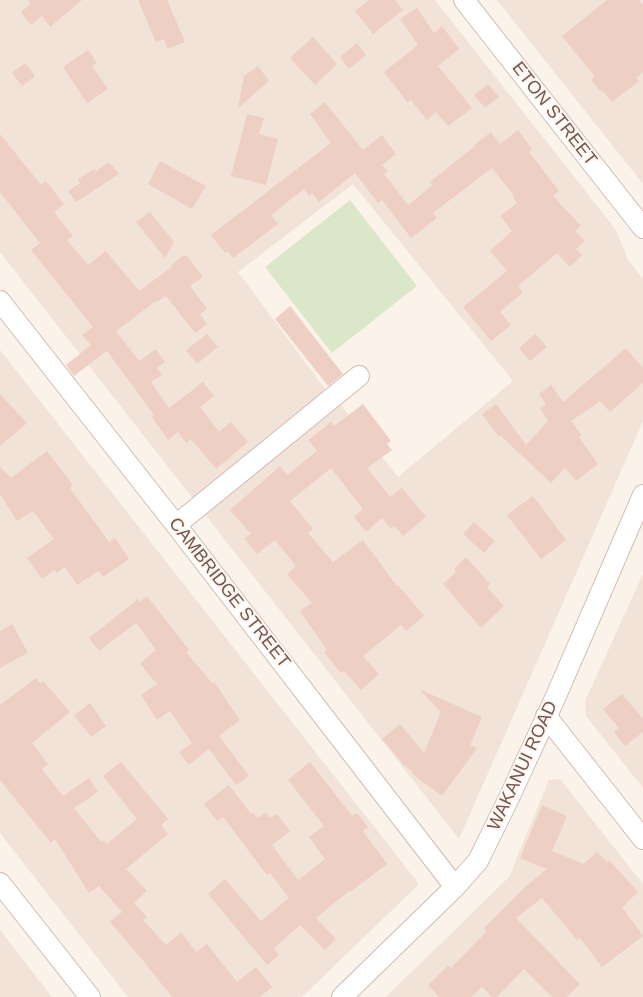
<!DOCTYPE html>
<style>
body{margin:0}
canvas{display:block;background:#fbf2ea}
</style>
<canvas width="643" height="997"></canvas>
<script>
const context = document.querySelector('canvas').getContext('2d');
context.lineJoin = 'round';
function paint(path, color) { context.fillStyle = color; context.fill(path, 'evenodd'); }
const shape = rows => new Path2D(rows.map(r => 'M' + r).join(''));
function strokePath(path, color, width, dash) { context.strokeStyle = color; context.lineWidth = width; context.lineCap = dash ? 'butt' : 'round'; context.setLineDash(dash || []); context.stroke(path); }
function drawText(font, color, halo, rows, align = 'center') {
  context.font = font + ' Helvetica,sans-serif'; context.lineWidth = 4; context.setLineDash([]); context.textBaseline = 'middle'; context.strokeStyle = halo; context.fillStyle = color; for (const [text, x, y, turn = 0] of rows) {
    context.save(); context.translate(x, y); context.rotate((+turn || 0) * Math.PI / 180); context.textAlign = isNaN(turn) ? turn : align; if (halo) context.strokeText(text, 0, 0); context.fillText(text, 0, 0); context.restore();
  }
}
const residential = shape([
 [0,0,435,0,616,230,628,260,643,279,643,421,459,839,207,517,205,509,337,400,398,477,513,381,353,184,238,272,329,394,194,500,0,252],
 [497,0,643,0,643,184],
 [0,350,419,884,302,997,128,997,0,833],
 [643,574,643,788,586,716,585,701],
 [560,779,643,884,643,997,386,997,509,877,549,780],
 [0,930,52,997,0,997]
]);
const green = shape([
 [350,200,417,286,332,353,265,267]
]);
const building = shape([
 [28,0,82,0,50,27,42,16,31,25,21,12,31,4],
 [138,0,167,0,185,42,168,49,164,39,156,42],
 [369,0,395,0,403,10,373,34,355,11],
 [607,0,639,0,643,5,643,72,636,78,639,81,612,102,602,90,600,91,591,80,595,77,562,36],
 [417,8,434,33,442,26,459,49,438,66,472,108,448,126,436,112,427,120,411,100,408,103,384,72,418,45,400,19],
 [313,37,337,64,315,85,290,58],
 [357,43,366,55,349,69,340,57],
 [88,50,97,63,92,66,108,89,87,103,63,67],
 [25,63,35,76,22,86,12,73],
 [258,66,269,81,238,108,244,76],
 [488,84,499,97,485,108,474,95],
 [325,102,363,150,382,135,396,154,382,165,388,172,384,174,408,205,433,185,430,182,475,146,474,145,491,132,500,144,518,130,532,149,529,152,559,191,553,196,581,226,575,231,585,241,576,249,582,255,570,267,557,253,518,286,523,292,500,312,511,325,491,341,463,307,507,271,490,251,512,231,500,216,517,203,513,197,514,196,492,168,433,213,437,218,411,238,382,200,378,203,355,173,319,202,312,193,309,196,304,189,271,215,278,224,233,258,228,251,225,253,211,235,331,143,310,114],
 [247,114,264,118,259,134,278,139,266,185,231,176],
 [0,134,41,185,46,181,64,204,54,212,73,236,67,240,88,265,106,251,139,291,172,267,171,265,184,255,187,256,203,277,190,286,207,309,200,314,207,324,195,333,166,296,157,302,156,301,116,331,139,361,156,349,165,362,157,368,162,375,151,382,169,408,203,382,214,396,200,407,219,432,231,422,248,442,216,469,191,439,186,443,178,432,168,440,152,417,154,415,107,351,74,376,66,365,91,345,82,335,93,327,31,250,40,243,0,192],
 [160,161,206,186,192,209,148,184],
 [109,162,119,174,76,202,68,191,80,183,78,179,94,169,96,171],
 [150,212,174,242,165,258,136,222],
 [290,306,343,374,328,386,275,319],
 [207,334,218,347,197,364,186,350],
 [535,334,547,347,530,361,519,348],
 [626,348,643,368,643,383,610,412,600,401,571,421,582,436,579,437,598,464,576,481,565,468,551,483,501,436,499,437,482,414,496,404,526,445,548,421,540,408,546,404,539,394,551,385,563,402],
 [0,394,27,423,0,446],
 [363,404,391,441,387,444,392,450,367,468,390,497,402,488,426,517,403,536,394,526,391,529,382,518,366,532,354,517,363,509,331,468,290,501,313,529,308,533,333,562,363,540,397,586,398,585,424,616,406,631,401,625,363,656,379,674,361,690,344,671,341,673,324,652,327,650,300,611,312,603,287,574,296,566,275,540,257,554,244,538,251,534,230,510,280,466,287,475,317,451,308,440,331,422,334,426],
 [47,451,73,485,70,488,109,542,115,538,129,559,103,577,99,571,77,585,65,567,57,573,54,570,42,579,27,558,54,539,33,511,17,521,0,494,0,467,11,478],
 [533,496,566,540,541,559,507,515],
 [474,522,495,541,484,553,463,534],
 [466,557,490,584,487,587,504,606,481,628,443,584,456,572,454,569],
 [147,596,189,650,186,652,213,684,214,682,240,720,219,736,249,776,236,785,209,749,189,765,179,752,192,743,170,711,157,720,141,695,157,684,140,664,156,650,136,623,99,651,89,638,138,599,139,602],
 [12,624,28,653,0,668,0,631],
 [36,678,40,683,43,681,70,712,32,743,48,764,42,769,63,796,89,778,98,792,74,808,101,842,104,840,107,844,137,819,103,776,121,762,168,819,161,825,168,834,126,869,147,891,134,903,147,917,143,920,166,945,181,932,196,952,207,944,237,982,256,967,272,987,260,997,172,997,141,958,110,922,122,912,99,886,89,893,55,839,51,843,0,780,0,705],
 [419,689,482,717,470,745,477,748,442,796,412,774,413,772,404,765,382,739,400,724,424,753,441,712],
 [622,694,643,719,643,732,625,746,614,732,619,728,603,709],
 [90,703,106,726,91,737,74,715],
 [310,762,352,816,357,813,368,827,363,831,387,864,350,892,349,891,316,918,336,939,325,950,300,925,274,948,279,955,267,965,208,894,225,879,261,921,289,898,270,873,267,875,223,817,217,821,204,804,229,785,251,814,253,813,258,818,266,812,270,818,277,814,290,831,272,845,298,880,325,859,309,837,324,826,288,780],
 [542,805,567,816,552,851,584,864,597,852,607,862,609,860,638,892,622,907,643,936,602,967,580,938,577,940,542,898,516,918,580,984,567,997,552,997,524,969,497,997,492,997,482,987,471,997,439,997,428,985,448,966,451,968,487,931,484,928,525,887,547,869,520,858]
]);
const minor = shape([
 [464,0,643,228],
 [0,301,176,525,455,887],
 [176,525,359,376],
 [546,716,643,839],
 [0,883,90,997],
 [342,997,455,887,478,861,509,798,556,696,643,495]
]);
const streetNames = [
 ["ETON STREET",554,114,52],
 ["CAMBRIDGE STREET",229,593,52],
 ["WAKANUI ROAD",523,766,-65]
];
paint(residential, '#f2e3d9');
paint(green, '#dae8c9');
paint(building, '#eecfc4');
strokePath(minor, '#cfbbb3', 22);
strokePath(minor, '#fff', 20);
drawText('18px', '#74574f', '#fef7f0', streetNames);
</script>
